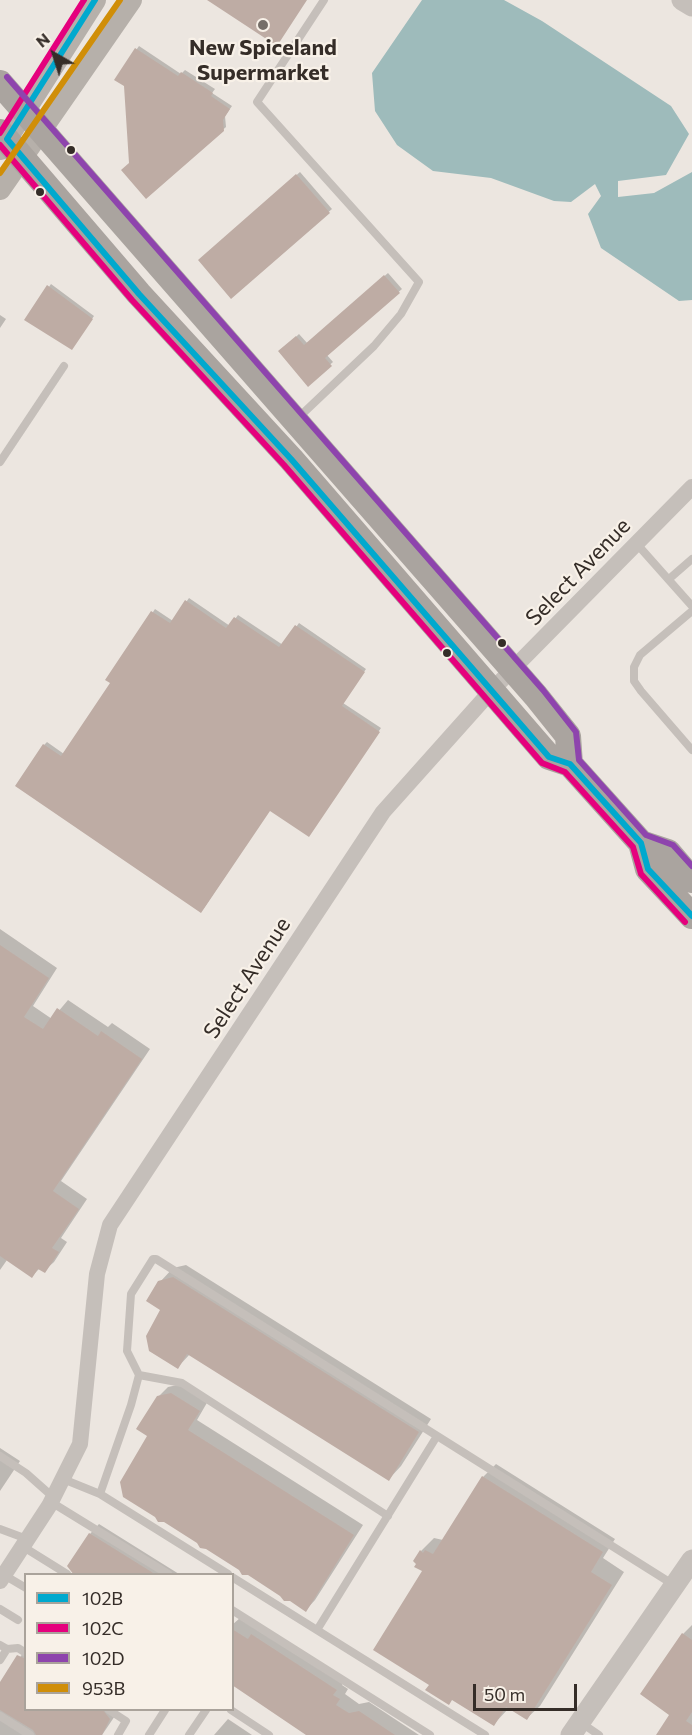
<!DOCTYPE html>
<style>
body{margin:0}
#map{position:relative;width:692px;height:1735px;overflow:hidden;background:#ece6e0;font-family:Commissioner,sans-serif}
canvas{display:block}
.legend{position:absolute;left:24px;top:1573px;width:210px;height:138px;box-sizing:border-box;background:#f8f1e8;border:2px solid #aaa39b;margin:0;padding:8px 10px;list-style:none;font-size:18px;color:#352d28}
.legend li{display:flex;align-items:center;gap:12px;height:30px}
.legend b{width:30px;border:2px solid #aaa39b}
.north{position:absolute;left:24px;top:24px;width:60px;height:60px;-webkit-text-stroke:4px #f8f1e8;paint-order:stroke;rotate:321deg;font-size:16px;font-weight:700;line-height:24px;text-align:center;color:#352d28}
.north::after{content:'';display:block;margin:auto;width:21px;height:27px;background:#352d28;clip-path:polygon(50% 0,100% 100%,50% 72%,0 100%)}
.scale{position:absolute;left:473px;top:1684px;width:104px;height:27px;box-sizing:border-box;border:3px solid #352d28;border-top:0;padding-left:8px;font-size:18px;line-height:21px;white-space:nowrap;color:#352d28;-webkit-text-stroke:4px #f8f1e8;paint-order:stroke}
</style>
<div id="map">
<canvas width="692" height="1735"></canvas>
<ul class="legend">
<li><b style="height:8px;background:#00a9ce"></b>102B</li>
<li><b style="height:8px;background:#e5007d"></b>102C</li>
<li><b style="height:8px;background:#8e44ad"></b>102D</li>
<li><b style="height:8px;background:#d08e08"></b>953B</li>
</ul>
<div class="north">N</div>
<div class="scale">50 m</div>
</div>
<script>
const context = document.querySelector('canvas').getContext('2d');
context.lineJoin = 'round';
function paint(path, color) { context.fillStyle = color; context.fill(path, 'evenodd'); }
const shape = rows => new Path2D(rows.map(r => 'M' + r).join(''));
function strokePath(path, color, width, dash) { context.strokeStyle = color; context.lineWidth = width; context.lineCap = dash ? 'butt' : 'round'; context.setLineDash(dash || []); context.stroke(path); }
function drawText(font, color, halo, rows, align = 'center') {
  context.font = font + ' Commissioner,sans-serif'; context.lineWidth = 4.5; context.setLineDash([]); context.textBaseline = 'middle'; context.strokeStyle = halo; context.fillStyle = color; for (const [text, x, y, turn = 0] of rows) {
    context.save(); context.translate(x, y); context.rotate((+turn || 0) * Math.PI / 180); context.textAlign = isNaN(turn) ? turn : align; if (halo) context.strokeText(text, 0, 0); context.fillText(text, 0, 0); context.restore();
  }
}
const water = shape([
 [422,0,504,0,542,21,671,106,689,134,666,175,618,181,618,197,654,193,692,172,692,300,679,301,601,248,588,214,601,196,595,184,571,202,554,201,491,178,433,171,397,145,375,111,372,73]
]);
const shadow = shape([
 [139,46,181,74,185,70,215,89,212,93,232,106,225,116,226,127,146,197,131,163,125,85,116,79],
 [300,172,332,209,232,297,200,260],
 [388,273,402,289,327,355,333,362,308,384,280,352,299,334,308,344],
 [51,284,94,316,74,345,26,320],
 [0,315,6,319,0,328],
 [189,598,230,626,238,615,283,645,299,623,366,669,343,703,381,728,311,832,270,809,204,908,44,745,47,742,64,754,112,683,107,679,153,612,155,609,173,621],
 [0,929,57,968,33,1006,52,1019,68,1000,108,1027,112,1023,150,1049,61,1181,87,1199,61,1238,67,1242,54,1262,44,1271,40,1268,32,1276,7,1260,0,1270],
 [186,1265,431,1419,401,1466,389,1479,190,1354,178,1367,162,1310,160,1282,173,1268],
 [182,1384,208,1401,197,1420,363,1525,315,1600,306,1610,149,1435,158,1397,168,1387],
 [0,1448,20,1461,0,1491],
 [496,1464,615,1539,603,1558,624,1572,540,1706,527,1718,509,1708,494,1724,431,1684,421,1551,434,1538,443,1540,483,1477],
 [99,1524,179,1574,77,1574,90,1534],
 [240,1618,345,1679,342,1685,348,1689,345,1694,359,1704,369,1702,419,1735,309,1735,232,1683,232,1625],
 [692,1625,692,1735,659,1735,671,1715,683,1634],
 [26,1649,26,1710,119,1710,102,1735,0,1735,0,1685],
 [228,1719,252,1735,214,1735]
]);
const building = shape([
 [207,0,307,0,277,46],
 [135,48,178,76,181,72,213,93,211,96,230,109,223,120,224,131,146,199,121,170,129,163,124,86,114,80],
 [296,174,330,213,231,299,198,260],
 [384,275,400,293,325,358,332,366,308,387,278,351,296,336,304,345],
 [47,285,93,319,72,350,24,320],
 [185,600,226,628,234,617,279,647,295,625,365,672,342,706,380,732,309,837,270,811,201,913,15,786,43,744,61,756,110,683,105,680,151,611,170,623],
 [0,945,49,978,24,1017,43,1029,57,1008,98,1036,101,1031,142,1059,53,1191,79,1209,52,1248,59,1252,45,1273,38,1269,32,1278,0,1256],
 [173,1277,419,1432,389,1481,187,1354,178,1369,149,1351,146,1336,160,1310,146,1301,158,1281],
 [171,1393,200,1411,188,1430,354,1535,306,1612,290,1601,284,1601,280,1596,248,1575,242,1575,239,1570,206,1549,200,1548,197,1543,164,1522,158,1522,155,1517,123,1497,120,1482,147,1436,136,1429,157,1396],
 [482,1476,603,1552,591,1572,612,1585,527,1720,506,1707,494,1726,452,1700,449,1705,425,1690,429,1685,373,1650,422,1571,414,1567,416,1564,413,1561,420,1550,423,1553,425,1550,433,1554],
 [89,1533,150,1571,156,1575,74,1575,67,1566],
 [232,1629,248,1639,251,1634,337,1690,333,1695,340,1699,336,1705,349,1713,359,1711,395,1735,306,1735,232,1685],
 [682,1633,692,1640,692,1712,686,1721,692,1725,692,1735,656,1735,669,1715,640,1694],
 [17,1655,26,1659,26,1710,103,1710,110,1719,102,1735,36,1735,33,1730,0,1710,0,1682]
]);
const service = shape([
 [298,418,374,346,401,314,419,282,257,102,324,0],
 [0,462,64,366],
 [636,543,692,606],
 [669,579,692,559],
 [692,611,640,655,634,667,634,681,641,691,692,750],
 [139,1375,182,1383,388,1516],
 [0,1456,26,1473,53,1497],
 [63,1479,100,1494,228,1574],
 [100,1494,131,1405,139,1375,127,1351,131,1294,153,1259,156,1259,674,1585],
 [51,1502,168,1574],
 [0,1529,27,1539],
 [22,1546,67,1574],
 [4,1575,26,1588],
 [232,1577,485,1735],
 [0,1609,18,1620],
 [232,1610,430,1735],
 [317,1630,437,1436],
 [0,1645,7,1649,18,1648,26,1653],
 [0,1660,7,1649],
 [109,1710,126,1721,118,1735],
 [231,1710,269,1735],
 [0,1716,30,1735],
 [580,1722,599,1735],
 [149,1735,165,1710],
 [189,1735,206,1710]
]);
const minor = shape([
 [0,1581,49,1506,80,1444,97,1274,110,1225,383,812,492,690,692,487]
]);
const tertiary = shape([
 [682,0,692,6],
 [571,1735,692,1560]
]);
const secondary = shape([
 [0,149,95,0],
 [0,189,131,0]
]);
const primary = shape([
 [0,83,536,696,568,736,570,764],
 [0,132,139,294,291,459,549,757,570,764,641,843,648,869,692,916],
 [641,843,668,852,692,880]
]);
const bus1 = shape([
 [95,0,7,139,139,294,291,459,549,757,570,764,641,843,648,869,692,916]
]);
const bus2 = shape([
 [0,133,84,0],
 [0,145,132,300,284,465,542,763,565,772,633,847,641,874,685,922]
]);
const bus3 = shape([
 [7,77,543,690,576,732,579,760,646,835,673,845,692,866]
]);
const bus4 = shape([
 [0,173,120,0]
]);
const markers = [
 [263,25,6,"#756e68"],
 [71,150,5,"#352d28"],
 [40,192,5,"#352d28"],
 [502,643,5,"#352d28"],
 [447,653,5,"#352d28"]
];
const poiNames = [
 ["New Spiceland",263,48],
 ["Supermarket",263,73]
];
const streetNames = [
 ["Select Avenue",578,572,-46],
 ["Select Avenue",247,978,-57]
];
paint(water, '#9ebbbb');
paint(shadow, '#0003');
paint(building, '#beaca4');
strokePath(service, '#c5bfba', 8);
strokePath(minor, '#c5bfba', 16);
strokePath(tertiary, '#c5bfba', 21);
strokePath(secondary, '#b6b0aa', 22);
strokePath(primary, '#aaa49f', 26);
strokePath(bus1, '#00a9ce', 6);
strokePath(bus2, '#e5007d', 6);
strokePath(bus3, '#8e44ad', 6);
strokePath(bus4, '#d08e08', 6);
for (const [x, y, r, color] of markers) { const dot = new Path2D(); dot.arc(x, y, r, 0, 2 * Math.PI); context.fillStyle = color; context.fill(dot); strokePath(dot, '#f8f1e8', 2); }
drawText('bold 22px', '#352d28', '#f8f1e8', poiNames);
drawText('22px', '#352d28', '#f8f1e8', streetNames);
</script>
